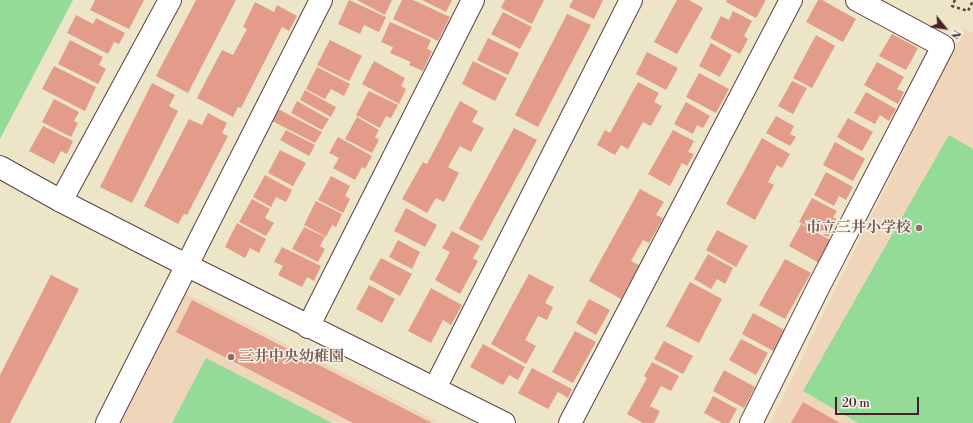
<!DOCTYPE html>
<meta charset="utf-8">
<style>
body{margin:0}
#map{position:relative;width:973px;height:423px;overflow:hidden;background:#ede5c8;font-family:"Libre Bodoni",serif}
canvas{display:block}
.north{position:absolute;left:925px;top:8px;width:40px;height:40px;-webkit-text-stroke:3px #f7f3e8;paint-order:stroke;rotate:120deg;font-size:11px;font-weight:700;line-height:16px;text-align:center;color:#4a1f2b}
.north::after{content:'';display:block;margin:auto;width:14px;height:18px;background:#4a1f2b;clip-path:polygon(50% 0,100% 100%,50% 72%,0 100%)}
.scale{position:absolute;left:835px;top:397px;width:84px;height:18px;box-sizing:border-box;border:2px solid #4a1f2b;border-top:0;padding-left:5px;font-size:12px;line-height:14px;white-space:nowrap;color:#4a1f2b;-webkit-text-stroke:3px #f7f3e8;paint-order:stroke}
</style>
<div id="map">
<canvas width="973" height="423"></canvas>
<div class="north">N</div>
<div class="scale">20 m</div>
</div>
<script>
const context = document.querySelector('canvas').getContext('2d');
context.lineJoin = 'round';
function paint(path, color) { context.fillStyle = color; context.fill(path, 'evenodd'); }
const shape = rows => new Path2D(rows.map(r => 'M' + r).join(''));
function strokePath(path, color, width, dash) { context.strokeStyle = color; context.lineWidth = width; context.lineCap = dash ? 'butt' : 'round'; context.setLineDash(dash || []); context.stroke(path); }
function drawText(font, color, halo, rows, align = 'center') {
  context.font = font + ' "Libre Bodoni","Noto Serif JP",serif'; context.lineWidth = 3; context.setLineDash([]); context.textBaseline = 'middle'; context.strokeStyle = halo; context.fillStyle = color; for (const [text, x, y, turn = 0] of rows) {
    context.save(); context.translate(x, y); context.rotate((+turn || 0) * Math.PI / 180); context.textAlign = isNaN(turn) ? turn : align; if (halo) context.strokeText(text, 0, 0); context.fillText(text, 0, 0); context.restore();
  }
}
const built = shape([
 [964,28,973,33,973,423,770,423],
 [184,292,439,422,115,423]
]);
const green = shape([
 [0,0,73,0,0,139],
 [949,135,973,149,973,423,858,423,803,391],
 [206,358,332,423,172,423]
]);
const building = shape([
 [95,0,144,0,129,29,90,10],
 [196,0,236,0,188,93,156,76],
 [349,0,386,17,379,32,364,25,360,34,338,24],
 [357,0,392,0,385,15],
 [402,0,413,0,450,17,438,41,393,19],
 [422,0,452,0,446,12],
 [505,0,544,0,532,24,501,8],
 [573,0,603,0,594,19,569,7],
 [677,0,689,0,703,8,677,54,654,42],
 [727,0,766,0,756,18,726,2],
 [818,0,822,0,856,19,843,42,806,22],
 [255,2,274,12,277,5,297,16,289,31,282,27,241,108,238,107,233,117,197,98,222,50,233,55,247,29,243,27],
 [733,11,752,21,744,36,748,39,740,54,710,38,721,16,729,20],
 [503,12,532,27,520,49,491,34],
 [567,14,591,25,538,127,515,115],
 [76,15,93,24,96,18,125,33,119,44,114,42,108,54,67,33],
 [390,22,431,40,427,49,432,51,423,71,409,65,411,62,390,53,393,47,381,42],
 [892,34,918,48,906,70,879,56],
 [816,35,835,46,812,88,793,78],
 [488,38,519,53,508,75,477,60],
 [70,40,103,57,99,65,106,69,98,84,58,64],
 [330,40,362,56,349,81,317,65],
 [711,43,732,55,720,77,699,66],
 [647,52,678,68,666,90,636,74],
 [374,61,405,78,401,86,406,89,399,104,362,84],
 [473,61,507,78,495,101,462,84],
 [877,62,904,77,897,89,904,92,898,104,864,85],
 [54,66,96,87,85,111,42,89],
 [317,67,350,84,344,96,331,89,325,99,306,89],
 [699,73,729,89,716,113,686,97],
 [792,81,807,88,793,114,778,106],
 [638,82,659,93,654,102,662,106,651,126,643,122,628,149,621,145,615,155,597,145,605,130,610,133],
 [152,83,175,95,169,106,178,111,132,203,100,187],
 [305,90,336,107,331,117,300,100],
 [369,91,398,105,391,118,386,116,380,128,356,115],
 [866,92,896,109,889,121,880,115,875,124,854,113],
 [54,99,79,112,74,121,78,123,71,137,42,122],
 [297,101,329,119,322,130,291,113],
 [460,101,478,111,472,122,484,128,471,152,460,146,448,167,459,173,444,202,436,198,427,213,402,199,423,162,427,164],
 [686,102,710,116,703,128,697,125,693,134,674,124],
 [278,109,322,132,315,143,272,121],
 [208,113,227,123,222,133,228,136,187,215,184,214,178,224,144,206,189,119,202,125],
 [776,116,794,126,790,134,796,137,790,146,766,133],
 [357,117,379,130,375,137,379,140,372,153,345,139],
 [848,118,873,132,862,151,837,137],
 [43,126,73,141,67,154,61,151,54,164,29,151],
 [514,128,537,140,482,241,459,229],
 [286,130,315,145,309,156,280,140],
 [673,130,694,141,688,152,694,154,687,166,682,163,670,186,648,174],
 [338,137,372,156,365,169,362,167,355,180,333,168,339,158,329,153],
 [762,138,790,154,782,168,777,165,768,182,774,185,755,220,726,204],
 [835,142,865,159,853,181,823,165],
 [280,150,306,163,293,186,268,173],
 [826,172,853,187,846,200,839,196,834,206,814,195],
 [265,175,292,190,286,202,276,197,271,207,253,197],
 [331,176,350,186,345,196,350,199,343,213,318,200],
 [640,189,664,202,656,215,663,218,649,243,643,240,631,261,639,265,621,299,589,281],
 [812,198,837,211,833,217,837,220,828,237,799,222],
 [252,199,270,209,265,218,274,223,266,236,239,222],
 [316,201,342,214,336,227,332,225,326,237,304,225],
 [406,208,437,225,425,247,394,231],
 [237,223,266,239,259,253,250,248,245,258,225,247],
 [801,224,832,241,819,263,789,246],
 [304,227,325,237,320,246,325,249,318,262,292,249],
 [717,230,748,246,736,267,706,250],
 [452,231,480,246,473,258,478,261,460,294,435,280,450,252,442,248],
 [398,240,420,252,412,269,389,257],
 [282,247,321,266,314,281,307,277,302,287,278,275,283,266,274,262],
 [708,254,733,268,725,284,717,279,711,289,694,279],
 [381,258,412,274,400,296,369,279],
 [785,259,811,273,785,319,759,305],
 [529,274,554,287,545,303,553,307,547,320,538,316,525,340,536,346,526,364,491,344],
 [51,275,79,289,10,423,0,423,0,375],
 [690,282,722,299,699,343,666,326],
 [369,285,395,299,382,323,356,309],
 [431,288,462,305,451,325,443,320,431,343,408,331],
 [589,299,610,310,596,335,576,323],
 [192,300,432,423,353,423,176,332],
 [753,313,788,332,777,353,742,334],
 [575,331,596,342,573,383,552,372],
 [741,339,768,353,756,375,729,360],
 [664,341,693,356,683,374,654,359],
 [483,344,525,367,518,380,509,375,503,385,470,367],
 [652,362,679,376,671,391,661,386,650,406,660,411,654,423,643,423,627,414,647,378,644,376],
 [532,368,572,389,568,398,558,392,548,409,518,393],
 [724,370,755,387,744,408,713,391],
 [713,396,737,409,729,423,722,423,704,413],
 [803,402,840,423,791,423]
]);
const path = shape([
 [955,0,952,6,968,11,973,1]
]);
const minor = shape([
 [61,201,170,0],
 [308,327,473,0],
 [435,388,631,0],
 [107,423,321,0],
 [570,423,791,0],
 [751,423,819,286,943,46,857,0]
]);
const tertiary = shape([
 [0,167,61,201,186,265,504,423]
]);
const markers = [
 [919,228,4,"#8d6e63"],
 [231,357,4,"#8d6e63"]
];
const educationNames = [
 ["市立三井小学校",911,228],
 ["三井中央幼稚園",239,357,"left"]
];
paint(built, '#efd6bb');
paint(green, '#93db96');
paint(building, '#e39c8a');
strokePath(minor, '#623d43', 24);
strokePath(tertiary, '#623d43', 24);
strokePath(path, '#623d43', 2.5, [3, 3]);
strokePath(minor, '#fff', 22);
strokePath(tertiary, '#fff', 22);
for (const [x, y, r, color] of markers) { const dot = new Path2D(); dot.arc(x, y, r, 0, 2 * Math.PI); context.fillStyle = color; context.fill(dot); strokePath(dot, '#f7f3e8', 1.5); }
drawText('bold 15px', '#785e54', '#f7f3e8', educationNames, 'right');
</script>
